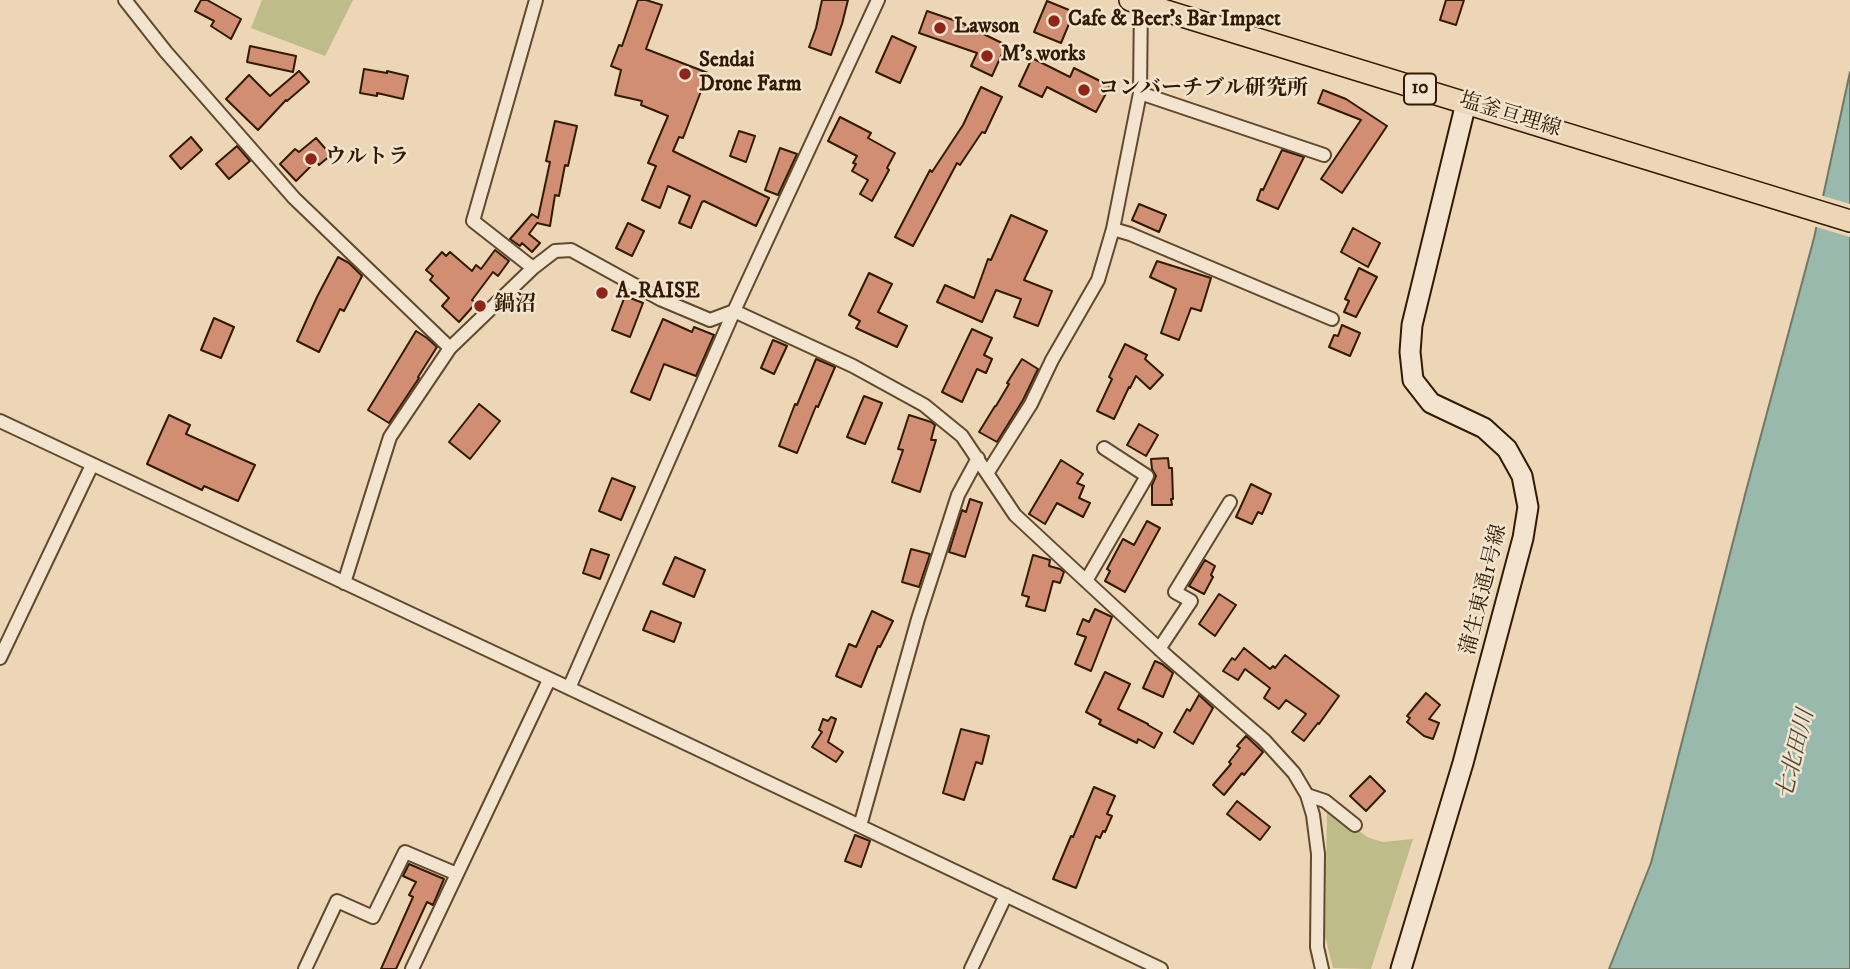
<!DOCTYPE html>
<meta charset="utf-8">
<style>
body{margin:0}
canvas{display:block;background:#ecd6b5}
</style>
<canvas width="1850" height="969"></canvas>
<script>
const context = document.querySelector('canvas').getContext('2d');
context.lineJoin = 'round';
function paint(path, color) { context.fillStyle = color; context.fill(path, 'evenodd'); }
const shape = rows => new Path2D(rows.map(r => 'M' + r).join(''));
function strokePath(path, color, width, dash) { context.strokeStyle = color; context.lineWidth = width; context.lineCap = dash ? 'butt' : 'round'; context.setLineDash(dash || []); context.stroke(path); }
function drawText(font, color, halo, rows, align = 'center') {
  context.font = font + ' "IM FELL DW Pica","Noto Serif JP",serif'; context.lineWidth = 5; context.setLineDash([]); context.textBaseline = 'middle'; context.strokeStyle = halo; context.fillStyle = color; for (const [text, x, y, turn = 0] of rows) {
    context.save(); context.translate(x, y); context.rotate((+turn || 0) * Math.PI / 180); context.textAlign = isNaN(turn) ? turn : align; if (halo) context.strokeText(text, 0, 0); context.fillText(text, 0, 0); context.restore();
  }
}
const green = shape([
 [262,0,353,0,325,56,251,28],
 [1327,810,1369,838,1383,842,1413,839,1371,969,1333,968,1325,936]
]);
const water = shape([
 [1850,72,1850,969,1609,969,1651,863,1746,491,1814,238,1850,72]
]);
const pier = shape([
 [1820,195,1850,204,1850,237,1813,226]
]);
const building = shape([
 [201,0,207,0,241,19,231,39,211,26,214,21,195,11,201,0],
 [638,0,646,0,662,5,646,49,708,73,683,138,679,137,673,151,769,198,756,226,704,201,702,202,691,228,679,223,690,196,668,186,660,208,642,200,656,166,648,163,668,116,641,105,642,101,615,95,621,70,611,66,619,45,622,46,638,0],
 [822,0,848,0,842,24,831,55,809,47,816,28,822,0],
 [1446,0,1464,0,1456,25,1440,20,1446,0],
 [1047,1,1074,12,1061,43,1034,32,1047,1],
 [927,11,965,24,965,25,1006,45,992,76,971,66,977,53,919,33,927,11],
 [892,36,916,47,900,83,876,72,892,36],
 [250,46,296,56,293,72,247,62,250,46],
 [1032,58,1070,77,1074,68,1110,86,1096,112,1047,87,1042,97,1019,86,1032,58],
 [364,69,387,73,387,71,408,76,403,99,377,93,377,96,360,93,364,69],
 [299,71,309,82,287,101,286,100,258,130,226,99,249,75,270,96,299,71],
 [981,87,1002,97,985,133,982,132,960,165,957,163,913,246,895,237,930,170,932,172,963,125,981,87],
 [1323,90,1346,99,1387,126,1342,193,1321,179,1361,120,1318,103,1323,90],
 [840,117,871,133,868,138,895,153,887,168,889,170,872,201,860,194,868,180,852,171,856,164,853,163,857,156,828,141,840,117],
 [555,121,577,126,568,166,565,165,559,196,555,195,550,226,537,223,529,234,540,243,532,252,522,243,520,246,510,239,532,214,538,218,550,162,546,161,555,121],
 [739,131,755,136,746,162,730,156,739,131],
 [191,137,202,150,181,169,170,156,191,137],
 [316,138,331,155,319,165,316,161,296,181,280,164,295,149,299,152,316,138],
 [237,146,250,161,229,179,216,164,237,146],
 [780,148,797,154,778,195,765,190,780,148],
 [1282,150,1304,157,1278,209,1257,200,1261,189,1263,190,1282,150],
 [1139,204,1166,215,1159,232,1132,220,1139,204],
 [1011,215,1047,231,1024,280,1052,291,1038,326,1014,317,1021,299,996,290,982,322,937,302,945,285,974,298,988,259,991,260,1011,215],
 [628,223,644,231,632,256,616,248,628,223],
 [1353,228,1380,243,1368,267,1341,252,1353,228],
 [495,250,509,261,498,276,493,272,472,300,476,303,459,322,442,306,449,298,430,280,433,276,426,270,442,252,446,256,450,252,472,271,476,265,481,269,495,250],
 [338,257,349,263,362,276,344,311,340,309,319,352,297,341,317,297,338,257],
 [1157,261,1211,278,1201,311,1191,308,1179,340,1161,333,1176,289,1150,277,1157,261],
 [1359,268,1377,277,1356,317,1344,312,1349,301,1345,299,1359,268],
 [869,273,892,284,878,312,907,326,897,347,856,328,860,321,849,315,869,273],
 [625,296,643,303,630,337,612,330,625,296],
 [214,318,234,327,221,358,201,350,214,318],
 [663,319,692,332,694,327,714,335,696,376,664,364,650,400,631,392,663,319],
 [1342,325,1360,333,1350,356,1329,347,1334,335,1338,336,1342,325],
 [972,329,992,338,984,355,992,359,986,373,977,369,962,402,942,392,972,329],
 [416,331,427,338,437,347,418,377,419,378,389,423,368,410,416,331],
 [773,340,787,346,774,374,761,368,773,340],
 [1125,344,1147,355,1145,359,1163,375,1150,389,1136,376,1130,388,1129,387,1114,419,1097,411,1112,379,1109,377,1125,344],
 [816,359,835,367,818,407,816,406,797,453,779,446,795,404,797,405,816,359],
 [1022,359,1038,369,1023,400,997,442,979,432,995,406,996,406,1009,384,1007,383,1022,359],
 [864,396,882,403,865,444,847,437,864,396],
 [479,404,500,421,470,459,449,442,479,404],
 [169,415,190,425,186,434,255,465,238,501,204,486,202,490,147,464,169,415],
 [909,415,931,422,935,425,931,440,936,440,920,492,892,482,903,450,898,449,909,415],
 [1139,424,1158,435,1146,456,1127,445,1139,424],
 [1168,458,1169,468,1172,468,1173,499,1171,499,1172,505,1152,505,1152,485,1156,476,1152,469,1151,459,1168,458],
 [1061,460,1083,474,1077,483,1084,486,1079,498,1090,503,1083,517,1057,503,1045,524,1029,514,1061,460],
 [612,478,635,487,621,520,599,511,612,478],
 [1251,484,1271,494,1262,514,1258,512,1252,524,1236,517,1251,484],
 [970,499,982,503,965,557,949,552,962,510,966,512,970,499],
 [1147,521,1160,528,1125,592,1105,581,1110,571,1107,569,1123,539,1134,545,1147,521],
 [591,549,609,555,600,579,583,573,591,549],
 [911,549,930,554,919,587,902,582,911,549],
 [1033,555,1050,560,1049,566,1060,569,1064,572,1060,583,1053,581,1045,611,1026,606,1029,597,1022,595,1033,555],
 [675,557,705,570,694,597,663,584,675,557],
 [1205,560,1215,566,1211,575,1213,577,1204,594,1189,586,1205,560],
 [1219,594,1236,605,1215,636,1199,624,1219,594],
 [1095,609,1112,617,1091,671,1075,664,1086,637,1077,634,1083,619,1089,622,1095,609],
 [651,611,681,623,674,642,643,630,651,611],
 [872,611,893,621,880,647,878,646,861,687,836,676,849,644,856,647,872,611],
 [1244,648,1270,669,1273,666,1275,668,1285,655,1339,696,1319,724,1318,723,1304,741,1292,732,1306,714,1286,700,1279,709,1264,698,1270,688,1245,669,1238,680,1223,671,1232,658,1235,660,1244,648],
 [1155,661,1162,664,1173,673,1163,697,1143,688,1155,661],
 [1105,672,1130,684,1118,709,1148,724,1148,725,1162,733,1154,748,1138,739,1137,743,1099,724,1101,720,1086,712,1105,672],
 [1426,693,1440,705,1429,719,1439,723,1433,739,1424,736,1407,722,1410,718,1407,716,1426,693],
 [1199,695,1213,708,1193,744,1174,732,1187,709,1190,711,1199,695],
 [831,717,836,719,828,742,843,752,836,762,812,747,822,732,819,730,823,719,828,721,831,717],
 [961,729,989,736,982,764,976,762,964,800,943,793,961,729],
 [1246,736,1263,752,1244,775,1242,773,1224,795,1213,785,1231,764,1229,762,1240,748,1237,746,1246,736],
 [1370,776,1385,791,1366,811,1350,796,1370,776],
 [1094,787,1115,796,1107,814,1112,816,1105,832,1103,831,1100,838,1096,836,1076,888,1053,879,1071,836,1073,837,1094,787],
 [1237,801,1270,827,1260,840,1227,814,1237,801],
 [855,835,870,841,861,867,845,861,855,835],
 [409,864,444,879,433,905,427,902,396,969,381,969,413,897,409,895,416,882,403,876,409,864]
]);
const street = shape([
 [125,0,166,52,294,198,450,348],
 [1140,93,1324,155],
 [1113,229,1130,234,1332,319],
 [533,268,473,221,536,0],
 [0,421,569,688,1161,969],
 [988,472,1031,404,1052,360,1098,280,1113,229,1140,93,1141,0],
 [1086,581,1147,476,1104,448],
 [344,583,390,437,450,348,533,268,555,251,571,250,660,299,710,320,734,311,878,0],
 [1159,649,1191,601,1175,592,1230,502],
 [0,658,92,465],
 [569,688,734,311,853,366,924,405,962,436,1015,515,1168,657,1264,740,1294,773,1307,795,1313,815,1318,854,1317,947,1322,969],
 [1307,795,1325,801,1355,825],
 [860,826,918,619,958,495,978,458],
 [305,969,337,901,373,917,405,852,457,874],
 [412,969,549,680],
 [971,969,1006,895]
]);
const secondary = shape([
 [1401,969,1463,763,1523,538,1528,507,1522,476,1507,449,1484,428,1431,403,1413,380,1410,352,1412,325,1466,103]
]);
const primary = shape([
 [1130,0,1850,221]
]);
const markers = [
 [1054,21,7,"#8f2418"],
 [940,28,7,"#8f2418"],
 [987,56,7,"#8f2418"],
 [685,74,7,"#8f2418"],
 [1084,90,7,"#8f2418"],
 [311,159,7,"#8f2418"],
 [602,293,7,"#8f2418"],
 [480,306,7,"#8f2418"]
];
const shields = [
 [1420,89,32]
];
const shieldNames = [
 ["10",1420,89]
];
const poiNames = [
 ["Cafe & Beer's Bar Impact",1068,21],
 ["Lawson",954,28],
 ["M's works",1001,56],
 ["Sendai",699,62],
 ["Drone Farm",699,86],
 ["コンバーチブル研究所",1098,90],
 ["ウルトラ",325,159],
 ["A-RAISE",616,293],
 ["鍋沼",494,306]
];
const streetNames = [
 ["塩釜亘理線",1510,116,17],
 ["蒲生東通1号線",1485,590,-76]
];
const waterNames = [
 ["七北田川",1797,755,-76]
];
paint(green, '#bebc89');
paint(water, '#99b9ad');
strokePath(water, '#6f7968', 2);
paint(pier, '#ecd6b5');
paint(building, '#d28e72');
strokePath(building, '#311a00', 2);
strokePath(street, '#60492d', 16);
strokePath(secondary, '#311a00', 23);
strokePath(primary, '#311a00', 24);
strokePath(street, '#f3e4cf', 12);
strokePath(secondary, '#f3e4cf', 19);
strokePath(primary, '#ecd6b5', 21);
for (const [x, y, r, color] of markers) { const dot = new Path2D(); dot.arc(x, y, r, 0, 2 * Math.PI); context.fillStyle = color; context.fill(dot); strokePath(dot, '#f3e4cf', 2.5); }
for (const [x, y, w] of shields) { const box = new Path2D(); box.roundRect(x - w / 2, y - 15.5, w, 31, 5); context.fillStyle = '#f3e4cf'; context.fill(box); strokePath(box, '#311a00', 2); }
drawText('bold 19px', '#311a00', null, shieldNames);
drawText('bold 21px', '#311a00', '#f3e4cf', poiNames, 'left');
drawText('21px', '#311a00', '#f3e4cf', streetNames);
drawText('italic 23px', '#504a34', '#f3e4cf', waterNames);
</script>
